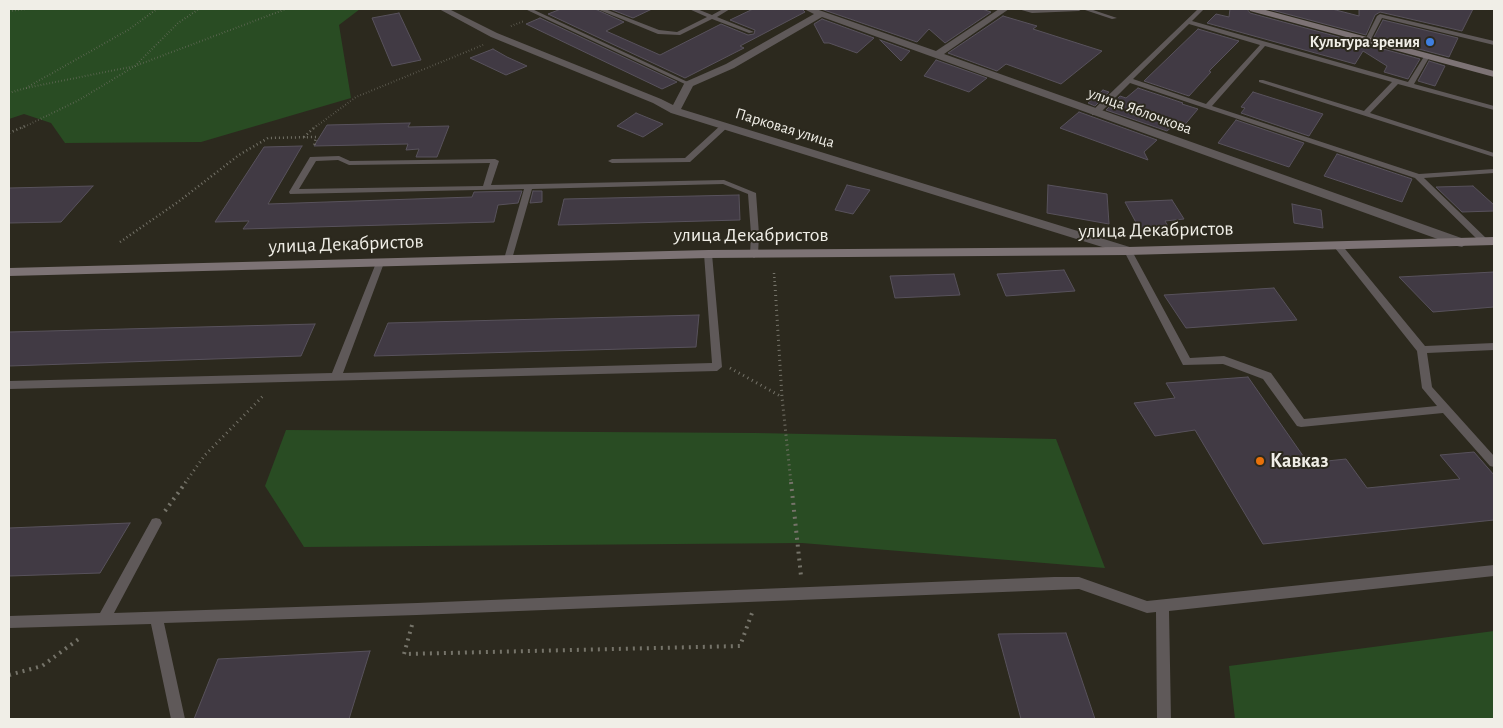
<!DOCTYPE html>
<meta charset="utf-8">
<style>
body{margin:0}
#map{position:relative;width:1503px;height:728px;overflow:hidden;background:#2c291e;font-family:"Alegreya Sans",sans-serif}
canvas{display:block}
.frame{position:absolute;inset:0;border:10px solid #f0eee7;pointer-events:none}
</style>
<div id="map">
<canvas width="1503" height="728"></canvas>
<div class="frame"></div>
</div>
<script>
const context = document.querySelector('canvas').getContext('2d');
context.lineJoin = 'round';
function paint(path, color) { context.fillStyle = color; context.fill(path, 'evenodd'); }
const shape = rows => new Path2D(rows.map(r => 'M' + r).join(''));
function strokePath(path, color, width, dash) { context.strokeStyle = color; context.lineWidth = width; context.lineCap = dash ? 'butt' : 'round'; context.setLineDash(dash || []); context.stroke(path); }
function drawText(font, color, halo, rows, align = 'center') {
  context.font = font + ' "Alegreya Sans",sans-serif'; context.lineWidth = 4; context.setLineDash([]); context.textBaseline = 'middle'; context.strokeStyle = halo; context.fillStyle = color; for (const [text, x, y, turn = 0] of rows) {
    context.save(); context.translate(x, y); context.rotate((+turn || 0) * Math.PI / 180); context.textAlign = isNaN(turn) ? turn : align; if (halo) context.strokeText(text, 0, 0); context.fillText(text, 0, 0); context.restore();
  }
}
const green = shape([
 [9,9,360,9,339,25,351,98,201,142,65,143,51,123,24,114,9,119],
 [286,430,756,433,1056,439,1105,568,802,543,304,547,265,486],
 [1494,631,1494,719,1235,719,1229,666]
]);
const building = shape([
 [561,9,595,9,624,22,606,31,660,55,721,24,748,35,754,34,755,30,730,20,753,9,802,9,805,12,740,46,744,48,685,78,548,14,561,9],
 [610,9,652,9,633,18,610,9],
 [821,9,982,9,991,12,945,43,929,29,917,42,821,9],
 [1230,9,1247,9,1250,13,1420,59,1408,79,1384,72,1387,66,1363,51,1355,64,1207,23,1216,14,1229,17,1230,9],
 [1268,9,1332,9,1359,16,1359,9,1473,9,1462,31,1380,12,1375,15,1366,35,1268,9],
 [399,13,421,60,392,66,372,18,399,13],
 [1003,16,1037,26,1033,29,1102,51,1061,84,1006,64,997,71,948,53,1003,16],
 [540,18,677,82,662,89,526,24,540,18],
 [822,19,874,38,857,53,829,43,824,43,814,24,822,19],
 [1383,20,1458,38,1449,57,1374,37,1383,20],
 [1198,29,1239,41,1209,71,1211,72,1189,96,1144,81,1198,29],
 [880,40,910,51,901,61,880,40],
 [493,49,507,57,527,66,506,75,470,58,493,49],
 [936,60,987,78,969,92,924,76,936,60],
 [1429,61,1445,66,1435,86,1418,81,1429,61],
 [1138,88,1183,103,1182,104,1198,109,1182,128,1174,125,1167,131,1106,110,1120,96,1126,98,1138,88],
 [1103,90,1109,92,1095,106,1088,103,1103,90],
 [1253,92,1323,114,1309,136,1241,113,1245,108,1241,107,1253,92],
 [1079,112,1157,140,1144,152,1148,160,1060,128,1079,112],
 [636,113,663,124,643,137,617,126,636,113],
 [1236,120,1304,143,1289,167,1218,143,1236,120],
 [410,123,408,127,449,126,437,157,416,157,419,149,406,150,408,144,314,146,327,125,410,123],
 [302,146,268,204,472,197,474,192,522,191,518,203,498,205,494,222,243,229,249,221,215,222,264,147,302,146],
 [1337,154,1412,179,1402,202,1324,176,1337,154],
 [847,185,870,190,853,214,835,210,847,185],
 [1048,185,1107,194,1109,224,1047,213,1048,185],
 [93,186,61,222,9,223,9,188,93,186],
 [1473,186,1494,205,1494,211,1462,212,1436,187,1473,186],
 [533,191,542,191,542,202,530,203,533,191],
 [739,195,740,220,558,225,564,199,739,195],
 [1172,200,1184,219,1165,221,1170,230,1140,230,1125,202,1172,200],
 [1292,204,1321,210,1323,228,1294,223,1292,204],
 [1064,270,1075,291,1006,296,997,274,1064,270],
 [1494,272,1494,307,1433,312,1399,277,1494,272],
 [954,274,960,295,895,298,890,276,954,274],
 [1274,288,1297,320,1186,328,1164,295,1274,288],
 [699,315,696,347,374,356,388,323,699,315],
 [315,324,301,356,9,366,9,332,315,324],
 [1248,377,1308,463,1346,459,1367,488,1460,479,1440,455,1474,452,1494,475,1494,520,1263,544,1195,430,1155,436,1134,403,1175,398,1166,383,1248,377],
 [130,523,100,573,9,576,9,528,130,523],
 [1066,633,1095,719,1021,719,998,634,1066,633],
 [370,651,349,719,194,719,218,659,370,651]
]);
const pathFar3 = shape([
 [9,11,26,9],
 [511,26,524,21],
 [26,88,135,66,286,9],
 [9,93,26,88,128,30,157,9],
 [22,128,79,100,135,66,178,23,199,9],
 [314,128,356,97,483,45]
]);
const pathFar2 = shape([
 [9,133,25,126],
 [304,137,316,126],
 [120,242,178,202,239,155,268,138,316,137,314,146],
 [774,273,775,286]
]);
const pathFar1 = shape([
 [775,285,782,397,791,483],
 [730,368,782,397],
 [185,483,205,455,265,394]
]);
const path = shape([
 [791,482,801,576],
 [165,511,186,482],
 [412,625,404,654,740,646,752,613],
 [9,675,42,666,80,638]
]);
const lane = shape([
 [525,9,532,9,692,84,687,85,525,9],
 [597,9,605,9,659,30,677,32,707,17,689,9,697,9,712,15,723,9,730,9,717,17,754,32,749,33,712,19,680,35,658,34,597,9],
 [1018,9,1082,9,1079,11,1032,13,1018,9],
 [1082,9,1090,9,1117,18,1112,19,1082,9],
 [1198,9,1204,9,1192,21,1408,82,1425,55,1429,55,1430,56,1414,84,1494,106,1494,110,1398,84,1370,113,1494,153,1494,157,1259,82,1259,80,1263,80,1364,111,1392,82,1265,46,1212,106,1419,174,1494,169,1494,173,1424,178,1488,240,1489,242,1488,244,1482,244,1415,178,1130,83,1098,115,1092,115,1092,111,1198,9],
 [1189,24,1260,45,1206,104,1133,79,1189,24],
 [1380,14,1494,41,1494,45,1382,18,1370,41,1366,41,1365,40,1377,16,1380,14],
 [722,124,729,126,690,162,612,163,608,161,612,159,685,158,722,124],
 [339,156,350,161,495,159,499,161,491,185,724,180,756,193,759,234,758,255,754,258,750,255,751,234,748,194,723,184,532,189,512,259,508,262,504,259,524,189,290,194,289,192,310,157,339,156],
 [338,160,349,165,490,163,483,186,299,189,316,161,338,160],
 [1338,243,1341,244,1425,346,1494,343,1494,350,1427,353,1432,387,1494,456,1494,467,1490,466,1443,413,1301,427,1297,426,1263,379,1223,364,1183,365,1124,251,1128,248,1132,251,1190,358,1224,356,1271,373,1304,419,1437,406,1422,388,1417,351,1335,248,1334,246,1338,243],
 [708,251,712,254,722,367,717,371,9,389,9,381,332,373,376,263,380,260,384,263,343,373,712,363,704,254,708,251],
 [156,518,160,519,162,523,114,613,417,603,1054,577,1079,577,1147,601,1494,565,1494,576,1169,611,1171,719,1157,719,1156,612,1147,613,1079,589,417,615,164,623,185,719,171,719,151,624,9,628,9,616,100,613,152,519,156,518]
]);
const street = shape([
 [439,9,449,9,497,33,661,99,673,105,685,82,726,64,814,14,804,9,816,9,936,51,999,9,1009,9,944,54,1467,240,1468,243,1462,247,1457,246,822,17,734,68,693,86,681,109,1133,248,1135,251,1133,254,1128,255,671,113,653,103,491,37,439,9]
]);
const secondary = shape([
 [1249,9,1262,9,1494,71,1494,77,1250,11,1249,9],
 [1494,237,1494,245,1128,255,708,258,9,276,9,268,708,250,1128,247,1494,237]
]);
const markers = [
 [1430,42,5,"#3f7fe0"],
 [1260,461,5,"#e8710a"]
];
const farPoinames = [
 ["Культура зрения",1420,42]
];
const farStreetnames = [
 ["улица Яблочкова",1140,111,20],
 ["Парковая улица",785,128,17]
];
const streetNames = [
 ["улица Декабристов",1156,230,-1],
 ["улица Декабристов",751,235],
 ["улица Декабристов",346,244,-2]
];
const poiNames = [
 ["Кавказ",1270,461]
];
paint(green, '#294c23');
paint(building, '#413a44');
strokePath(building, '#58525c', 1);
strokePath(pathFar3, '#757369', 2, [0.5, 2.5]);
strokePath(pathFar2, '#757369', 2.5, [1, 3]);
strokePath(pathFar1, '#757369', 3, [1, 4]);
strokePath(path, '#757369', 4, [2, 5]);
paint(lane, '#5f5959');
paint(street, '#5f5959');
paint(secondary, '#7d7375');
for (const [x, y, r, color] of markers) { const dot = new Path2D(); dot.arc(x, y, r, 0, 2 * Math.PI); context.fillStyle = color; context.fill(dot); strokePath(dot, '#2c291e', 2); }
drawText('bold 16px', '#f0eee7', '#2c291e', farPoinames, 'right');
drawText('16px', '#f0eee7', '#2c291e', farStreetnames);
drawText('20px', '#f0eee7', '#2c291e', streetNames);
drawText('bold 20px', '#f0eee7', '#2c291e', poiNames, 'left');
</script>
